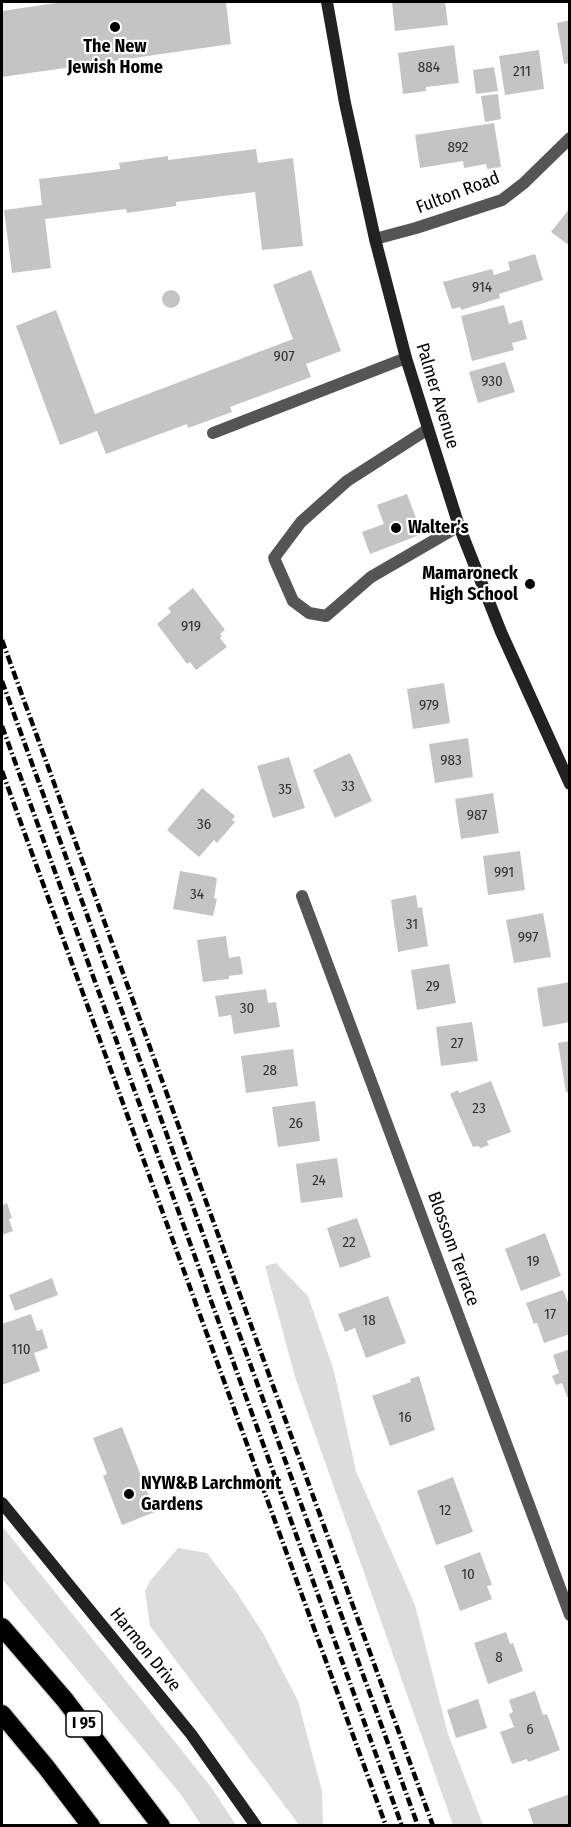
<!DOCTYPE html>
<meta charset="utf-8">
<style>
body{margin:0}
#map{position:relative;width:571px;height:1827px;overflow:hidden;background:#fff;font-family:"Fira Sans Condensed",sans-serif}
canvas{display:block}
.frame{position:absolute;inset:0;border:3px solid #000;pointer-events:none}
</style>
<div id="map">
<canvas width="571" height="1827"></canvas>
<div class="frame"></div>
</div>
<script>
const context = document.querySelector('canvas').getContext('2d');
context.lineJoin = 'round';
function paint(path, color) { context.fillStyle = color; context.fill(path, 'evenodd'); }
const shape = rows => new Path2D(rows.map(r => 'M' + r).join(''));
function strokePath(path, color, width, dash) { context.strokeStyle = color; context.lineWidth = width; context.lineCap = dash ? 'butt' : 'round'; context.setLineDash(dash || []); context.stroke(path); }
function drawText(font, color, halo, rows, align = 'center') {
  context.font = font + ' "Fira Sans Condensed",sans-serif'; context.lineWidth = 4.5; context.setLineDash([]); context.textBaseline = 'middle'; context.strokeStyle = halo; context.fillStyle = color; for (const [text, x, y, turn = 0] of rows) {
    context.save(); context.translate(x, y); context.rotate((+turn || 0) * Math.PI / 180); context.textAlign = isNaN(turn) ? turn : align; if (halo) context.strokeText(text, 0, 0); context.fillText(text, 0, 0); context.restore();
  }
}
const green = shape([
 [276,1263,308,1296,334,1371,356,1471,415,1605,448,1734,483,1825,453,1825,295,1377,265,1266],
 [2,1526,211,1787,236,1825,201,1825,182,1796,2,1579],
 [178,1548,207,1553,237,1593,263,1633,298,1701,322,1791,323,1825,299,1825,150,1626,145,1591,150,1581]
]);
const building = shape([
 [62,2,226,2,231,44,2,77,2,11],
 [392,2,445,2,448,25,395,31],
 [570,20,570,63,564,64,557,23],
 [454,45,459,83,426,87,426,91,403,94,398,53],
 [539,50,544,89,505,95,499,56],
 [494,67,498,91,476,94,473,70],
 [498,94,501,119,485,122,481,96],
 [494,123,501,167,487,169,486,164,464,168,463,161,420,168,415,135],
 [256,149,258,163,293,158,303,246,262,250,255,192,176,202,176,206,127,213,126,209,45,219,51,268,12,273,4,210,42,205,39,179,120,169,119,163,168,156,168,160],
 [570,208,570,246,551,232],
 [535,254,543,280,499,294,500,298,461,310,460,307,452,309,443,282,492,269,494,275,510,270,508,262],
 [311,270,341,351,306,364,311,377,230,407,232,412,188,428,187,424,106,454,97,431,60,445,16,326,56,310,95,414,293,339,273,285],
 '162 299a9 9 0 1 1 18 0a9 9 0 1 1-18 0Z',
 [504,305,509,324,522,320,527,339,512,343,514,350,472,361,461,316],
 [505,362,515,392,478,403,469,372],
 [407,494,422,534,370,554,362,532,384,524,377,505],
 [193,588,225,630,220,634,222,636,220,638,227,647,196,670,190,662,187,664,157,624,171,612,168,608],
 [444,683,450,723,413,729,407,689],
 [468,738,473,777,435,783,429,744],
 [350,753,372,801,335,818,313,770],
 [289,757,305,808,273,818,257,766],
 [202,788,235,816,232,820,235,822,217,843,214,840,199,857,167,830],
 [493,793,499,833,461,839,455,799],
 [520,851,525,890,488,895,483,856],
 [180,871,214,877,217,879,214,898,217,899,213,916,173,909],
 [416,895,418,908,422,907,428,946,398,952,391,900],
 [543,913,551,957,514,963,506,920],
 [226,936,229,958,240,956,243,974,229,976,229,979,203,982,197,940],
 [449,964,456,1003,417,1010,411,970],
 [570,982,570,1022,543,1027,537,988],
 [266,989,268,1003,276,1002,280,1027,234,1034,231,1015,219,1017,215,996],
 [472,1022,478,1061,441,1066,436,1027],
 [570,1041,570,1092,566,1092,558,1043],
 [293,1049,298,1086,246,1093,241,1056],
 [491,1081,511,1132,487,1141,489,1145,481,1148,477,1146,473,1147,450,1094,458,1090,459,1093],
 [315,1101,320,1141,278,1147,272,1107],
 [337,1158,343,1197,301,1203,296,1164],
 [2,1200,3,1205,7,1203,12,1218,9,1219,13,1231,2,1235],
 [357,1218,371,1257,340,1268,327,1228],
 [545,1233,561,1276,521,1291,505,1249],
 [52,1278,58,1295,15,1311,9,1295],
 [563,1290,570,1307,570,1334,544,1343,537,1323,534,1324,526,1303],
 [388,1296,406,1343,366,1358,355,1328,345,1332,338,1314],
 [31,1314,37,1331,42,1329,48,1348,34,1353,40,1371,2,1385,2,1324],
 [570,1349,570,1396,567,1397,562,1383,556,1385,552,1376,559,1373,553,1355],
 [419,1376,435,1430,390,1446,372,1396,411,1382,410,1379],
 [122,1427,155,1512,122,1525,103,1476,107,1474,93,1438],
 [453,1477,473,1532,436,1545,417,1491],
 [480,1552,492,1585,487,1586,492,1599,460,1611,444,1566],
 [506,1632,510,1644,513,1643,523,1671,488,1684,474,1643],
 [535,1691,543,1715,547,1714,560,1750,528,1762,527,1759,512,1764,500,1732,514,1727,509,1714,513,1712,509,1700],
 [478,1699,487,1728,456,1738,447,1710],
 [570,1794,570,1826,534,1826,528,1809]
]);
const lane = shape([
 [428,429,347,481,301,522,274,558,293,601,309,613,326,616,371,577,459,526],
 [213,433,406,358]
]);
const street = shape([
 [375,239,416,228,502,200,524,183,570,138],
 [302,896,570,1615]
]);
const secondary = shape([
 [327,2,345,103,375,239,406,358,433,444,459,526,501,632,570,784],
 [2,1503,191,1734,256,1826]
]);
const highway = shape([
 [2,1627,65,1700,161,1826],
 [2,1714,46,1767,91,1826]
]);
const rail = shape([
 [2,640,433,1826],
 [2,681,418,1826],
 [2,726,402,1826],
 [2,771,386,1826]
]);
const markers = [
 [115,27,6,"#000"],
 [396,528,6,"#000"],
 [530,584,6,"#000"],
 [129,1494,6,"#000"]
];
const numberNames = [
 ["884",429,68],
 ["211",522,72],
 ["892",458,148],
 ["914",482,288],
 ["907",284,357],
 ["930",492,382],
 ["919",191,627],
 ["979",429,706],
 ["983",451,761],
 ["33",348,787],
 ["35",285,790],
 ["987",477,816],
 ["36",204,825],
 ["991",504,873],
 ["34",197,895],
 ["31",412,925],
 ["997",528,938],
 ["29",433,987],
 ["30",247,1009],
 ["27",457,1044],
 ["28",270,1071],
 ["23",479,1109],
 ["26",296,1124],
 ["24",319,1181],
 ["22",349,1243],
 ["19",533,1262],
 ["17",550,1315],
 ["18",369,1321],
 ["110",21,1350],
 ["16",405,1418],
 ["12",445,1511],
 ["10",468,1575],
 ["8",499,1658],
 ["6",530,1730]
];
const shields = [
 [84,1724,36]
];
const shieldNames = [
 ["I 95",84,1724]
];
const poiNames = [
 ["The New",115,47,"center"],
 ["Jewish Home",115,68,"center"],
 ["Walter’s",408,528],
 ["Mamaroneck",518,574,"right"],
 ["High School",518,595,"right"],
 ["NYW&B Larchmont",141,1484],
 ["Gardens",141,1505]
];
const streetNames = [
 ["Fulton Road",458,193,-21],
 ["Palmer Avenue",437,396,73],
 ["Blossom Terrace",453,1249,70],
 ["Harmon Drive",145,1650,51]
];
paint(green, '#dcdcdc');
paint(building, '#c4c4c4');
strokePath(highway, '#dbdbdb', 21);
strokePath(lane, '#555', 12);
strokePath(street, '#555', 12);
strokePath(secondary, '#222', 12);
strokePath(highway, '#000', 18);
strokePath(rail, '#000', 4.5, [9, 3, 1.5, 3]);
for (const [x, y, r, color] of markers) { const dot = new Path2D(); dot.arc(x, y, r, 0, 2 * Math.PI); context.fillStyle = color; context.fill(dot); strokePath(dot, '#fff', 2); }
drawText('15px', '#313131', null, numberNames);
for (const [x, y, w] of shields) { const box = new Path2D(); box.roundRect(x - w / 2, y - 13, w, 26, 4.5); context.fillStyle = '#fff'; context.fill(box); strokePath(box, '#000', 1.5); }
drawText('bold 16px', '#000', null, shieldNames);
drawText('bold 18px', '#000', '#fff', poiNames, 'left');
drawText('18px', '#000', '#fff', streetNames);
</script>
